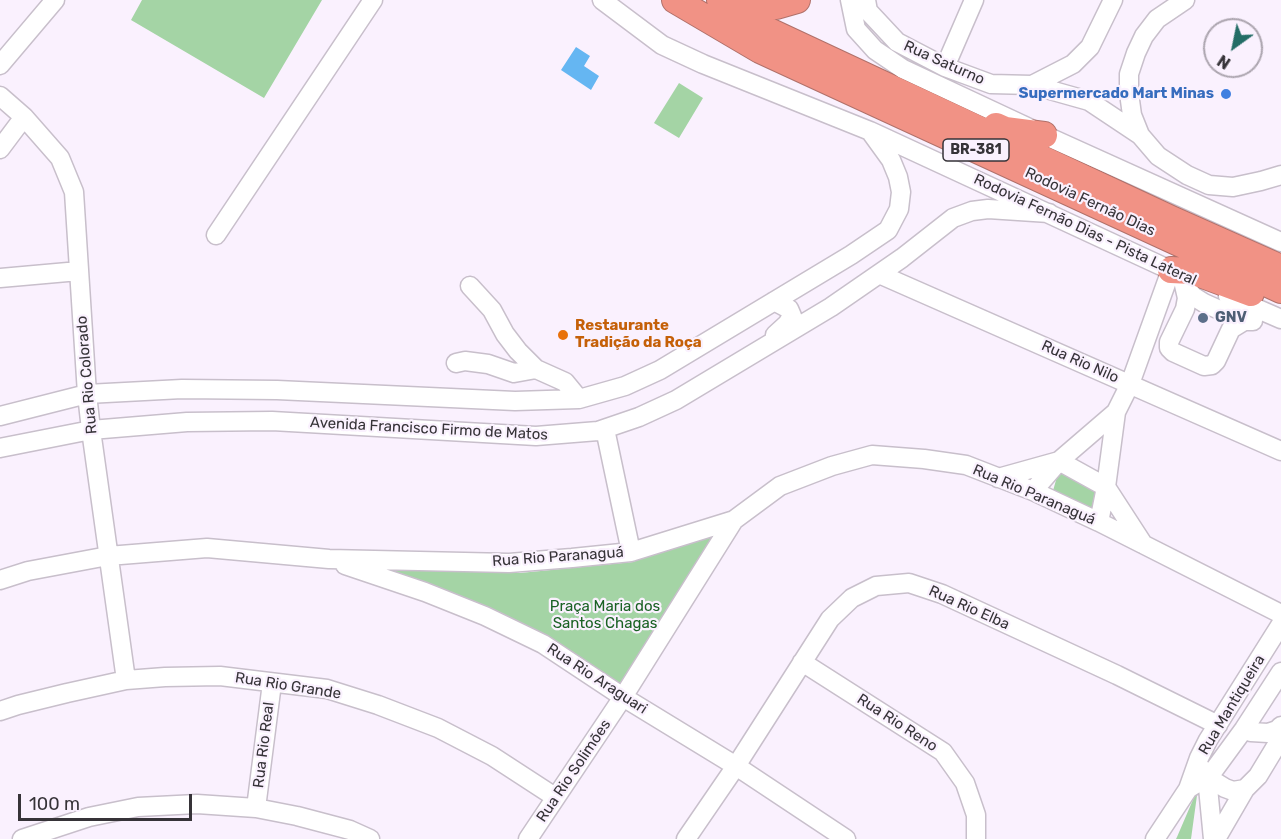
<!DOCTYPE html>
<meta charset="utf-8">
<style>
body{margin:0}
#map{position:relative;width:1281px;height:839px;overflow:hidden;background:#faf1fe;font-family:Rubik,sans-serif}
canvas{display:block}
.north{position:absolute;left:1203px;top:18px;width:60px;height:60px;box-sizing:border-box;background:#faf1fe;border:2px solid #aca5af;border-radius:50%;rotate:213deg;font-size:16px;font-weight:700;line-height:24px;text-align:center;color:#363338}
.north::after{content:'';display:block;margin:auto;width:21px;height:27px;background:#236d66;clip-path:polygon(50% 0,100% 100%,50% 72%,0 100%)}
.scale{position:absolute;left:18px;top:794px;width:174px;height:27px;box-sizing:border-box;border:3px solid #363338;border-top:0;padding-left:8px;font-size:18px;line-height:21px;white-space:nowrap;color:#363338;-webkit-text-stroke:4px #faf1fe;paint-order:stroke}
</style>
<div id="map">
<canvas width="1281" height="839"></canvas>
<div class="north">N</div>
<div class="scale">100 m</div>
</div>
<script>
const context = document.querySelector('canvas').getContext('2d');
context.lineJoin = 'round';
function paint(path, color) { context.fillStyle = color; context.fill(path, 'evenodd'); }
const shape = rows => new Path2D(rows.map(r => 'M' + r).join(''));
function strokePath(path, color, width, dash) { context.strokeStyle = color; context.lineWidth = width; context.lineCap = dash ? 'butt' : 'round'; context.setLineDash(dash || []); context.stroke(path); }
function drawText(font, color, halo, rows, align = 'center') {
  context.font = font + ' Rubik,sans-serif'; context.lineWidth = 4.5; context.setLineDash([]); context.textBaseline = 'middle'; context.strokeStyle = halo; context.fillStyle = color; for (const [text, x, y, turn = 0] of rows) {
    context.save(); context.translate(x, y); context.rotate((+turn || 0) * Math.PI / 180); context.textAlign = isNaN(turn) ? turn : align; if (halo) context.strokeText(text, 0, 0); context.fillText(text, 0, 0); context.restore();
  }
}
const green = shape([
 [142,0,322,0,264,98,131,20],
 [679,83,703,98,679,138,654,123],
 [1059,470,1100,489,1092,513,1052,494],
 [710,531,719,539,617,688,384,575,382,567,520,573,633,562],
 [1198,788,1191,839,1176,839,1177,837]
]);
const water = shape([
 [576,47,590,56,584,66,599,76,591,90,561,70]
]);
const minor = shape([
 [602,0,662,45,703,64,870,131,1181,275],
 [850,0,856,29,875,50,903,69,1044,135,1281,242],
 [866,0,868,11,897,42,945,67,991,84,1032,85,1073,64,1090,47,1113,0],
 [1185,0,1157,19,1144,36,1136,53,1129,74,1129,93,1132,115,1140,135,1158,156,1187,175,1209,185,1233,187,1261,181,1281,175],
 [0,65,55,0],
 [945,67,974,0],
 [1032,85,1089,101,1140,135],
 [0,96,24,117,60,158,74,192,87,394,91,430,126,680],
 [0,149,24,117],
 [216,235,373,0],
 [879,274,1281,451],
 [0,278,79,271],
 [1184,285,1187,298,1185,309,1169,342,1169,348,1173,352,1204,366,1212,365,1216,361,1231,329,1244,321],
 [1184,285,1193,296,1204,303,1244,321,1253,321],
 [470,286,492,310,505,334,518,351,536,369,565,382,579,399],
 [1228,296,1281,319],
 [774,301,789,309,792,316,787,324,775,335],
 [456,363,465,361,488,364,514,373,536,369],
 [0,416,87,394,182,389,277,390,515,401,579,399,625,386,660,370,851,255,888,230,899,209,901,192,898,177,891,160,870,131],
 [605,429,631,552],
 [0,448,91,430,187,422,272,421,536,436,598,431,639,417,676,400,831,307,902,258,953,218,972,211,988,209,1049,213],
 [998,478,1059,461,1106,487,1143,544],
 [1033,491,1059,461,1116,412],
 [1099,522,1106,487,1116,412,1130,384,1171,270],
 [345,565,425,592,485,616,543,644,623,697,736,766,846,839],
 [0,580,28,571,108,556,207,548,329,559,509,563,572,558,631,552,734,520,780,486,832,466,872,455,924,459,966,465,1033,491,1099,522,1281,614],
 [802,662,943,752,965,783,976,815,976,839],
 [0,711,18,705,67,693,126,680,165,677,220,676,327,689,378,705,438,728,492,756,555,797],
 [1244,729,1251,732,1268,733,1277,730,1281,726],
 [1202,769,1207,777,1225,788,1233,791,1245,789,1258,776,1281,738],
 [1207,777,1213,839],
 [1188,789,1207,777,1214,770,1244,729,1281,672],
 [256,808,272,683],
 [22,839,89,817,138,807,197,804,256,808,297,816,350,830,370,839],
 [528,839,623,697,734,520],
 [686,839,736,766,830,619,852,598,876,586,909,583,942,594,1117,675,1218,725],
 [1155,839,1188,789,1199,758,1208,740,1281,624],
 [1216,839,1245,789]
]);
const highway = shape([
 [675,0,760,50,1281,290],
 [720,0,769,31,1171,219,1281,268],
 [736,0,759,7,776,6,797,0],
 [996,126,1005,130,1044,135],
 [1171,270,1192,271,1251,293]
]);
const markers = [
 [1226,94,6,"#3f7fe0"],
 [1203,318,6,"#5c6f8a"],
 [563,335,6,"#e8710a"]
];
const shields = [
 [976,150,66]
];
const shieldNames = [
 ["BR-381",976,150]
];
const streetNames = [
 ["Rua Saturno",944,63,24],
 ["Rodovia Fernão Dias",1090,202,25],
 ["Rodovia Fernão Dias - Pista Lateral",1085,230,25],
 ["Rua Rio Nilo",1080,362,24],
 ["Rua Rio Colorado",87,375,-95],
 ["Avenida Francisco Firmo de Matos",429,429,3],
 ["Rua Rio Paranaguá",1034,495,23],
 ["Rua Rio Paranaguá",558,557,-4],
 ["Rua Rio Elba",969,608,24],
 ["Rua Rio Araguari",597,679,33],
 ["Rua Rio Grande",288,686,9],
 ["Rua Mantiqueira",1232,705,-59],
 ["Rua Rio Reno",897,723,33],
 ["Rua Rio Real",264,745,-83],
 ["Rua Rio Solimões",574,771,-56]
];
const shopNames = [
 ["Supermercado Mart Minas",1214,94]
];
const serviceNames = [
 ["GNV",1215,318]
];
const foodNames = [
 ["Restaurante",575,326],
 ["Tradição da Roça",575,343]
];
const parkNames = [
 ["Praça Maria dos",605,607],
 ["Santos Chagas",605,624]
];
paint(green, '#a4d4a5');
paint(water, '#65b6f2');
strokePath(minor, '#c8bfcb', 21);
strokePath(highway, '#b0716a', 28);
strokePath(minor, '#fff', 18);
strokePath(highway, '#f19285', 26);
for (const [x, y, r, color] of markers) { const dot = new Path2D(); dot.arc(x, y, r, 0, 2 * Math.PI); context.fillStyle = color; context.fill(dot); strokePath(dot, '#faf1fe', 2); }
for (const [x, y, w] of shields) { const box = new Path2D(); box.roundRect(x - w / 2, y - 11, w, 22, 4.5); context.fillStyle = '#faf1fe'; context.fill(box); strokePath(box, '#363338', 1.5); }
drawText('bold 14px', '#363338', null, shieldNames);
drawText('15px', '#363338', '#faf1fe', streetNames);
drawText('bold 15px', '#366cbe', '#faf1fe', shopNames, 'right');
drawText('bold 15px', '#4e5e75', '#faf1fe', serviceNames, 'left');
drawText('bold 15px', '#c56008', '#faf1fe', foodNames, 'left');
drawText('15px', '#1a6224', '#faf1fe', parkNames);
</script>
